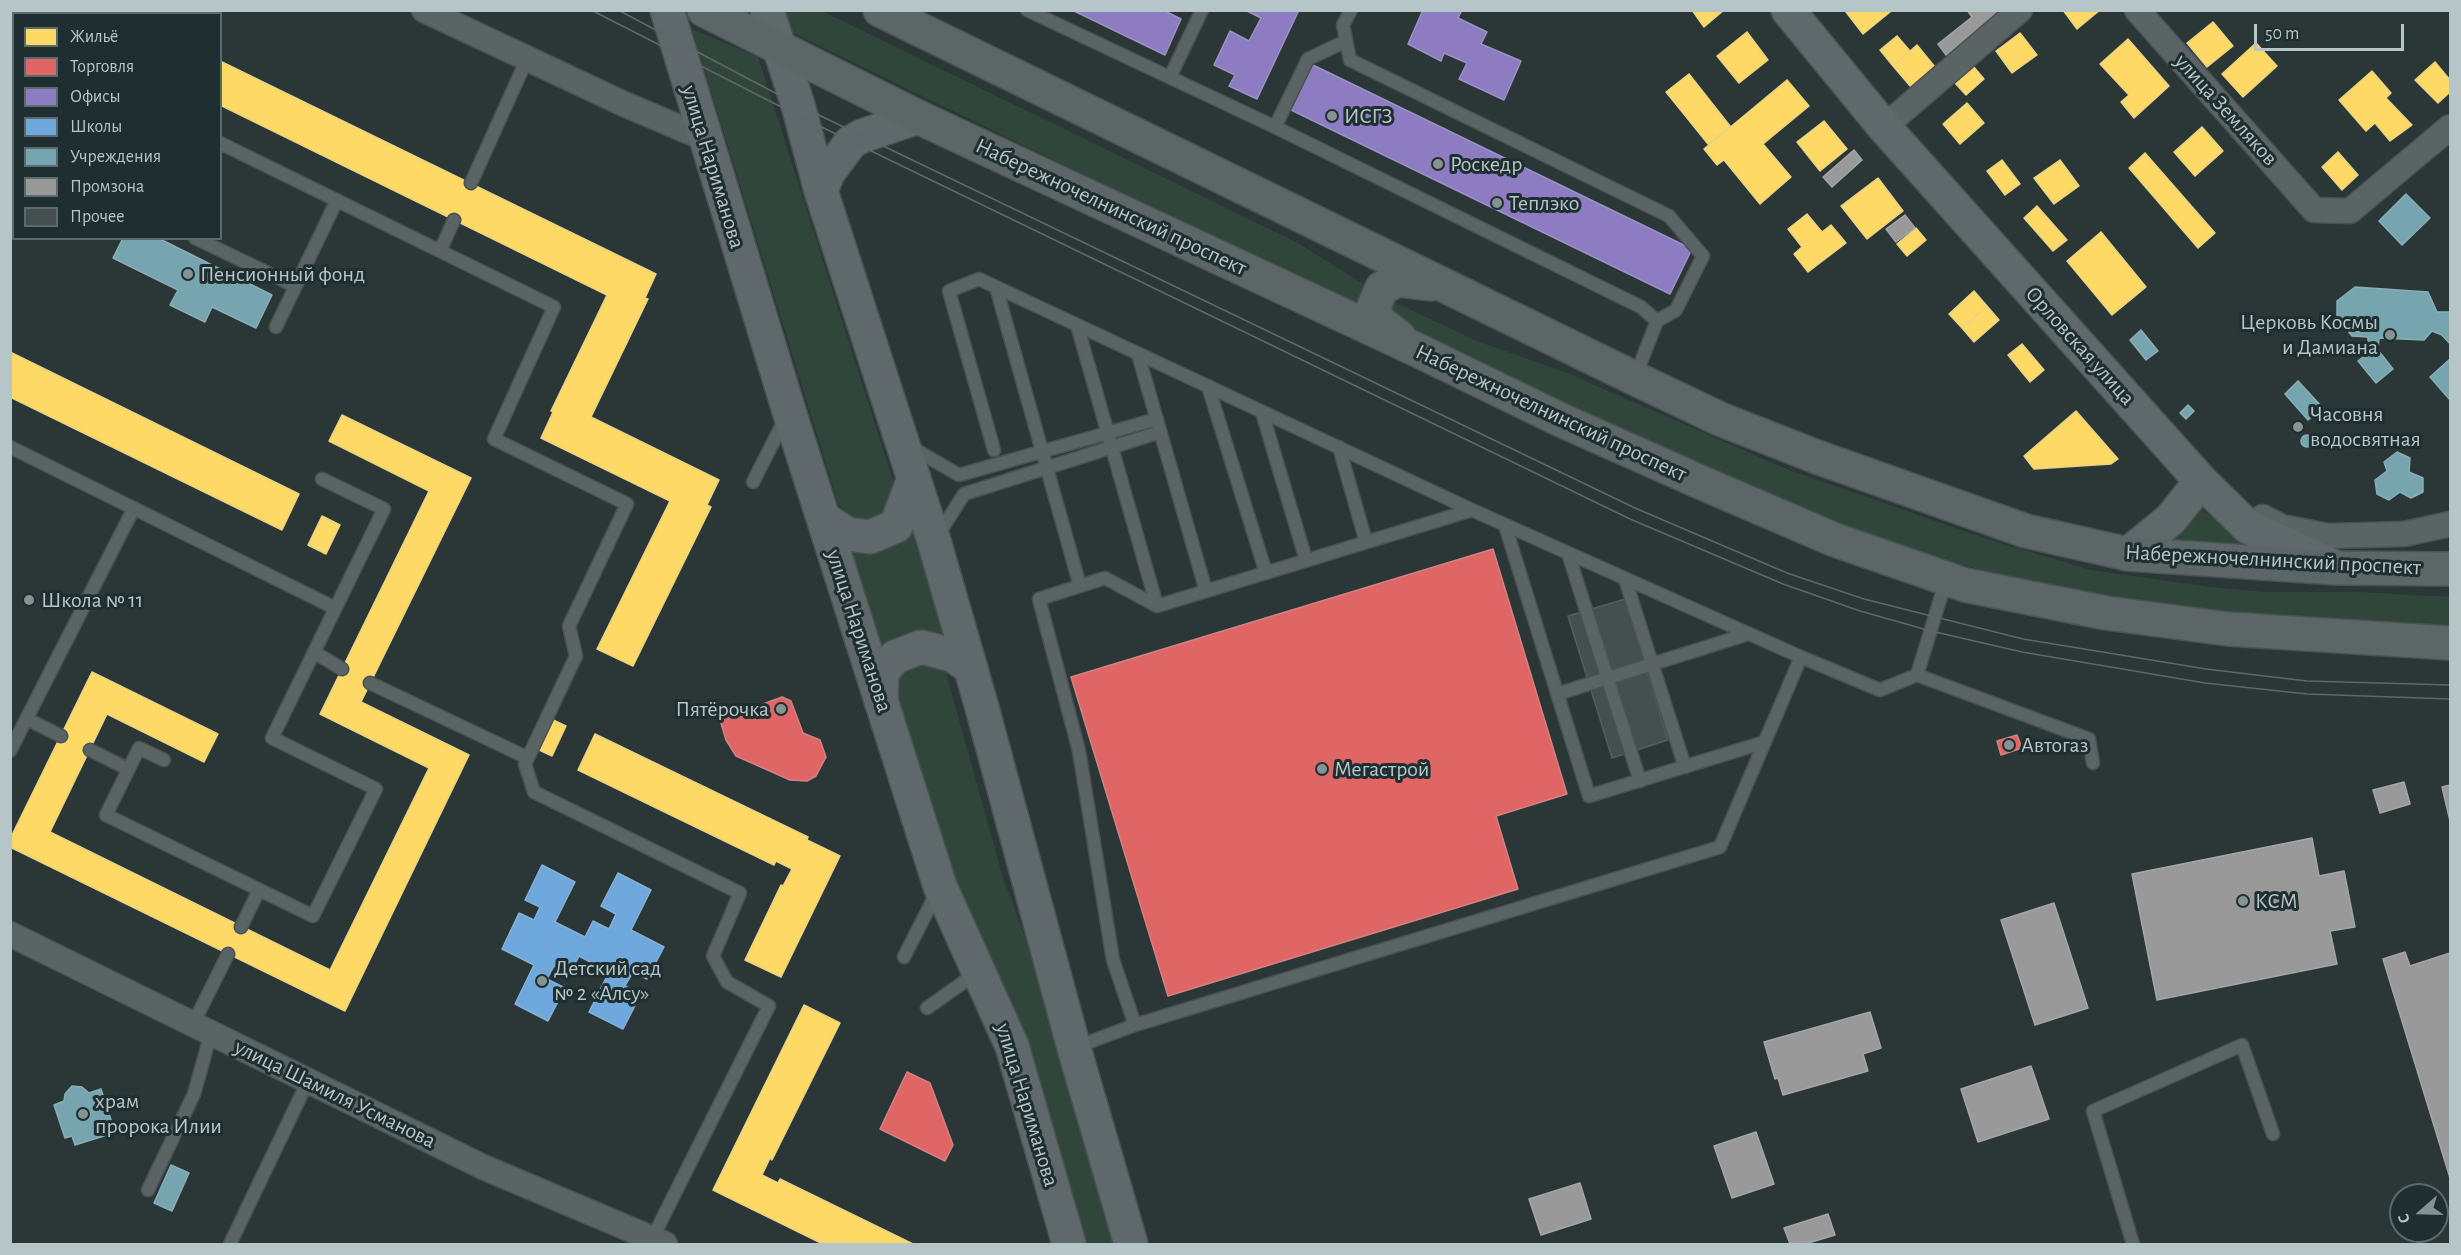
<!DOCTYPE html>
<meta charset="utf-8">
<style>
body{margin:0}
#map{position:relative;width:2461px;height:1255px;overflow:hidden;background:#2b3637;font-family:"Alegreya Sans",sans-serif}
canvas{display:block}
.frame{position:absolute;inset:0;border:12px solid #b6c5c7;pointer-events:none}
.legend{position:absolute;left:12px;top:12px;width:210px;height:228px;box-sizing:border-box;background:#1f2f31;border:2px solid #5b6b6d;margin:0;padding:8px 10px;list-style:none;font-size:18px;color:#b6c5c7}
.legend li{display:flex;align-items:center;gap:12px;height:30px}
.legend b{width:30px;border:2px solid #5b6b6d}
.north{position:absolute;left:2389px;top:1183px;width:60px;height:60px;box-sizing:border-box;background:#1f2f31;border:2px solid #5b6b6d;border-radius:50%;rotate:250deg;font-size:16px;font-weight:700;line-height:24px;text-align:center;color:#b6c5c7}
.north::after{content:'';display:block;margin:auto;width:21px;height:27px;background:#859395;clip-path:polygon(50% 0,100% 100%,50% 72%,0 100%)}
.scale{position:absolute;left:2254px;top:24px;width:150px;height:27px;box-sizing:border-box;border:3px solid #b6c5c7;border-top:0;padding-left:8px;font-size:18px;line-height:21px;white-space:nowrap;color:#b6c5c7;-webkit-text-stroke:4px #1f2f31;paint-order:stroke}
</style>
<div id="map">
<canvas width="2461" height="1255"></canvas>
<div class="frame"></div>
<ul class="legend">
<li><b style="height:16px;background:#ffd966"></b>Жильё</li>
<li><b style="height:16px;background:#e06666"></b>Торговля</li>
<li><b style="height:16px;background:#8e7cc3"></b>Офисы</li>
<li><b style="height:16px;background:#6fa8dc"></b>Школы</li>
<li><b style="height:16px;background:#76a5af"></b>Учреждения</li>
<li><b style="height:16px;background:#999"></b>Промзона</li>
<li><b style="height:16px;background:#464f50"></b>Прочее</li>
</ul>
<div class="north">С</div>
<div class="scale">50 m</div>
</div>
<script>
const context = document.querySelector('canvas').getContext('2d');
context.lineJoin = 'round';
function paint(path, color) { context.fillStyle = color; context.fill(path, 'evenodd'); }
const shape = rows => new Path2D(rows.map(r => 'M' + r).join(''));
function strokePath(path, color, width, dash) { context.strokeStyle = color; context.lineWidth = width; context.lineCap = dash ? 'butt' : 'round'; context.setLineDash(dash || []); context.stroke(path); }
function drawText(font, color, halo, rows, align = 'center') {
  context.font = font + ' "Alegreya Sans",sans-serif'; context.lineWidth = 6; context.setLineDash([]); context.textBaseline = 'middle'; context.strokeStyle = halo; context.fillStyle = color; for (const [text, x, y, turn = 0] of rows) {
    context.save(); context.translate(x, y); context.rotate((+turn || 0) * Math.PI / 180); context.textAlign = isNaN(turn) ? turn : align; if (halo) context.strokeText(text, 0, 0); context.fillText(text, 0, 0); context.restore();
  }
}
const green = shape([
 [784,11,822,11,1296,242,1373,290,1363,311,791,32],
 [692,29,758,57,898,496,889,511,878,520,861,523,848,516,838,503],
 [1396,303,1477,341,1567,373,1789,470,1987,539,2091,570,2210,587,2264,592,2361,592,2450,597,2450,625,2438,629,2145,606,1985,571,1887,543,1788,507,1394,326,1391,307],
 [2199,510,2210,515,2245,543,2270,556,2160,544],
 [912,517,948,641,880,656,841,547],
 [913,661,937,665,946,673,1003,878,1047,995,1118,1244,1082,1244,1036,1082,949,862,893,699,895,671]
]);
const homes = shape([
 [70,10,125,10,123,14,68,14,70,10],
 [1692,10,1724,10,1704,27,1692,10],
 [1848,10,1888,10,1890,12,1863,34,1846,12,1848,10],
 [2063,10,2100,10,2077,29,2063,10],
 [2213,22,2233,46,2207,67,2187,43,2213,22],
 [1747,32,1768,60,1739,83,1717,56,1747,32],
 [2020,33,2037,55,2012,73,1996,51,2020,33],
 [1897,36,1910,51,1893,66,1880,50,1897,36],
 [2128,39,2169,86,2134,118,2121,102,2129,95,2100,64,2128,39],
 [2256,43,2277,66,2243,97,2222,74,2256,43],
 [1917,45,1935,67,1911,87,1893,66,1917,45],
 [220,61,656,274,645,298,648,299,591,417,719,480,707,505,711,507,633,666,597,649,670,501,541,438,553,412,551,411,607,295,220,105,220,61],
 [2435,62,2450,80,2450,92,2438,103,2415,80,2435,62],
 [1973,66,1984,79,1966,95,1954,82,1973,66],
 [2372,71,2391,93,2386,98,2412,125,2390,141,2375,123,2366,131,2339,100,2372,71],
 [1689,74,1730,126,1708,144,1666,92,1689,74],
 [1787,80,1809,106,1763,144,1791,177,1760,204,1724,160,1717,165,1704,149,1787,80],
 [1967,103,1984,123,1960,144,1943,124,1967,103],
 [1824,121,1847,149,1820,171,1797,142,1824,121],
 [2202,127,2223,151,2195,176,2174,152,2202,127],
 [2338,152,2358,175,2342,190,2322,167,2338,152],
 [2145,153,2215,233,2198,248,2129,168,2145,153],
 [2002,160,2020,184,2005,195,1987,171,2002,160],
 [2060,160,2079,186,2054,204,2034,178,2060,160],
 [1878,178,1903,211,1867,239,1841,206,1878,178],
 [2037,206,2067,240,2053,251,2024,218,2037,206],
 [1807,214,1822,232,1831,225,1846,243,1808,272,1794,254,1802,247,1788,229,1807,214],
 [1916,228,1926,240,1907,256,1897,244,1916,228],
 [2101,232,2146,287,2112,315,2067,261,2101,232],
 [1974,291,1987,306,1962,328,1949,314,1974,291],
 [1987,306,1999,320,1974,342,1962,328,1987,306],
 [2022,344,2044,370,2030,382,2008,355,2022,344],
 [10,352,299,494,282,530,10,397,10,352],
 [2076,411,2118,459,2111,464,2034,469,2024,456,2076,411],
 [342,415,471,478,361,702,469,755,345,1011,10,847,10,839,92,672,218,734,204,762,107,714,50,832,330,970,429,768,320,714,429,491,329,441,342,415],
 [322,516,340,525,326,554,308,545,322,516],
 [551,719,566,726,552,756,537,749,551,719],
 [595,734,808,837,807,840,840,856,781,977,745,960,781,885,783,886,792,869,776,861,774,865,578,770,595,734],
 [804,1005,840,1023,772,1160,770,1158,762,1175,778,1183,780,1179,913,1244,823,1244,713,1190,804,1005]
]);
const shops = shape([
 [1493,549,1567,794,1496,816,1518,889,1168,996,1071,677,1493,549],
 [782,697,791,701,803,733,820,740,826,757,816,776,807,781,790,780,736,756,726,740,720,720,782,697],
 [2017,735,2022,748,2001,755,1997,741,2017,735],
 [907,1072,930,1083,953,1145,945,1161,880,1129,907,1072]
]);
const offices = shape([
 [1072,10,1163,10,1181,19,1165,55,1072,10],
 [1245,10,1299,10,1257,99,1229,86,1235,75,1214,65,1230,31,1249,41,1261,18,1245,10],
 [1419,10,1462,10,1458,18,1487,32,1481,44,1521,61,1504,100,1459,79,1467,63,1444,53,1441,61,1408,44,1422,12,1419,10],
 [1313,65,1692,249,1670,294,1291,110,1313,65]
]);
const schools = shape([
 [542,865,575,882,555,922,585,937,593,921,609,929,616,914,601,906,618,873,651,890,631,930,664,947,647,979,633,972,625,986,641,994,623,1029,589,1012,609,972,579,956,570,974,554,966,547,979,565,988,548,1021,515,1004,534,965,502,949,519,913,534,920,540,907,525,900,542,865]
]);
const public = shape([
 [2406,194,2430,218,2402,245,2379,221,2406,194],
 [123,238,158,238,272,295,256,328,212,307,205,322,170,305,178,290,113,258,123,238],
 [2355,287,2428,292,2437,312,2450,312,2450,344,2442,335,2432,331,2424,340,2379,338,2378,350,2393,369,2376,383,2358,361,2368,353,2368,337,2352,336,2337,318,2337,301,2355,287],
 [2141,330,2158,351,2146,360,2130,340,2141,330],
 [2450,359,2450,400,2430,377,2450,359],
 [2298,381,2323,408,2308,420,2285,394,2298,381],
 [2188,405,2194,411,2186,419,2180,413,2188,405],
 '2301 441a6 6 0 1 1 12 0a6 6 0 1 1-12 0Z',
 [2397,452,2410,458,2409,472,2423,478,2423,492,2411,498,2400,492,2389,500,2377,494,2375,480,2387,471,2384,462,2397,452],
 [72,1086,82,1087,89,1093,101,1089,112,1123,104,1125,107,1135,75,1145,72,1136,65,1138,54,1105,64,1101,65,1094,72,1086],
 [171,1165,189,1173,172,1211,154,1203,171,1165]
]);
const industry = shape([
 [1967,10,2004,10,1949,59,1938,44,1972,17,1967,10],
 [1854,150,1862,160,1832,187,1823,177,1854,150],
 [1905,215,1915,228,1896,242,1886,229,1905,215],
 [2404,782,2410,804,2380,813,2373,790,2404,782],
 [2450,785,2450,821,2442,787,2450,785],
 [2312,838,2319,876,2344,871,2355,927,2330,931,2337,964,2157,1000,2132,874,2312,838],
 [2054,903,2088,1008,2035,1025,2001,920,2054,903],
 [2405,952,2410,966,2450,953,2450,1178,2383,959,2405,952],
 [1870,1012,1881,1048,1863,1054,1868,1071,1783,1095,1778,1078,1775,1079,1764,1042,1870,1012],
 [2031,1066,2049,1119,1978,1142,1961,1089,2031,1066],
 [1756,1132,1774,1184,1732,1198,1714,1146,1756,1132],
 [1580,1183,1591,1219,1541,1235,1529,1199,1580,1183],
 [1828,1214,1835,1235,1805,1244,1790,1244,1784,1228,1828,1214]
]);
const building = shape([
 [1625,599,1668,740,1612,758,1568,616,1625,599]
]);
const lane = shape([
 [1027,10,1275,127,1641,307,1657,321,1635,377],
 [1351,10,1343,25,1350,60,1669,216,1703,256,1676,310,1657,321],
 [23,14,24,10],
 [183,14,184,10],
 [10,40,14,34],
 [1170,77,1202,10],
 [1275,127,1308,59,1346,41],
 [220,143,554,307,494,439,627,504,569,626,576,656,525,764,534,792,740,893,713,956,727,982,769,1006,652,1239],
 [471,183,527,59],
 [195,238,295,286],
 [440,251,454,220],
 [996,287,1080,586],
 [1077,325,1157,606],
 [276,327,337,200],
 [1138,354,1206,591],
 [1208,386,1266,573],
 [1262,412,1306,560],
 [909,446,959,475,1157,419],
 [10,447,335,608],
 [1339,447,1366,542],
 [994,450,949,291,979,279,1472,510,1801,657,1880,690,1917,675,1946,580],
 [753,482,786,417],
 [1505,525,1589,796,1765,742],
 [938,535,964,494,1160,432],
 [1568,553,1640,781],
 [1625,579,1685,767],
 [314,652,342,669],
 [1917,675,2089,739,2093,763],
 [370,683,528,758],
 [1557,694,1748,634],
 [27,719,61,736],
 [90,750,128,769],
 [10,751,134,508],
 [164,760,139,748,106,815,313,916,376,789,272,738,384,509,322,479],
 [241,927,259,890],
 [904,957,937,892],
 [927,1008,978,972],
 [193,1024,228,954],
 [1135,1025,1720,847,1801,657],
 [1076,1047,1135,1025,1113,960,1079,751,1039,599,1105,578,1157,606,1472,510],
 [148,1190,194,1094,211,1033],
 [230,1244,308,1081],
 [2133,1244,2093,1111,2242,1045,2273,1134]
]);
const street = shape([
 [424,10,624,104,704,138],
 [2137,10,2314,210,2350,211,2450,127],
 [1884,127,2020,10],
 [2263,517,2282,527,2328,536,2404,534,2450,524],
 [10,934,483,1167,665,1244]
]);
const secondary = shape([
 [667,10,789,411,940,886,1012,1046,1069,1244],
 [767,10,798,105,821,191,934,541,981,704,1074,1048,1131,1244],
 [1788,10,1884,127,2201,481,2248,527,2335,567],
 [821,191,828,173,851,142,862,136,918,117],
 [823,518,847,534,870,537,896,526,914,478],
 [2128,554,2171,519,2201,481],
 [881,702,882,672,895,657,921,647,952,655,971,668]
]);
const primary = shape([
 [704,10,918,117,1413,348,1561,420,1707,485,1835,540,1965,585,2106,613,2228,629,2450,643],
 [880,10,1634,378,1720,419,1817,457,2026,531,2128,554,2337,568,2450,569],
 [1399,337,1377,320,1374,306,1382,288,1398,280,1431,284]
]);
const tram = shape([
 [591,10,801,117,1630,519,1783,584,1860,611,1931,631,2022,652,2205,683,2307,694,2450,699],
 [618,10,798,105,1635,508,1787,573,1864,599,2023,639,2206,669,2307,681,2450,685]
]);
const markers = [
 [1332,116,6,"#859395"],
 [1438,164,6,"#859395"],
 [1497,203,6,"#859395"],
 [188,274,6,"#859395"],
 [2390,335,6,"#859395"],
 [2298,427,6,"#859395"],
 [29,600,6,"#859395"],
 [781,709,6,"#859395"],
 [2009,745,6,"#859395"],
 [1322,769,6,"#859395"],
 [2243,901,6,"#859395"],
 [542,981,6,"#859395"],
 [83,1114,6,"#859395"]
];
const streetNames = [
 ["улица Земляков",2226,110,48],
 ["улица Нариманова",713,167,73],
 ["Набережночелнинский проспект",1111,207,25],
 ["Орловская улица",2080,346,48],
 ["Набережночелнинский проспект",1551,413,25],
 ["Набережночелнинский проспект",2273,560,3],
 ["улица Нариманова",859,631,72],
 ["улица Шамиля Усманова",335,1094,26],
 ["улица Нариманова",1027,1105,73]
];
const poiNames = [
 ["ИСГЗ",1344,116],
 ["Роскедр",1450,164],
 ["Теплэко",1509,203],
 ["Пенсионный фонд",200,274],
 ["Церковь Космы",2378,322,"right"],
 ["и Дамиана",2378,347,"right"],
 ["Часовня",2310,414],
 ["водосвятная",2310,439],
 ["Школа № 11",41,600],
 ["Пятёрочка",769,709,"right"],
 ["Автогаз",2021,745],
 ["Мегастрой",1334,769],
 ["КСМ",2255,901],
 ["Детский сад",554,968],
 ["№ 2 «Алсу»",554,993],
 ["храм",95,1101],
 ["пророка Илии",95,1126]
];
paint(green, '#31463b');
paint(homes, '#ffd966');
strokePath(homes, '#e9d383', 1.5);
paint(shops, '#e06666');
strokePath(shops, '#d38283', 1.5);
paint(offices, '#8e7cc3');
strokePath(offices, '#9a92c4', 1.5);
paint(schools, '#6fa8dc');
strokePath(schools, '#84b1d6', 1.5);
paint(public, '#76a5af');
strokePath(public, '#89afb6', 1.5);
paint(industry, '#999');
strokePath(industry, '#a2a6a7', 1.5);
paint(building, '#464f50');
strokePath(building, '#535d5f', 1.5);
strokePath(lane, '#495152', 15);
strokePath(street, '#495152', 27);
strokePath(secondary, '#495152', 36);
strokePath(primary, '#495254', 36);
strokePath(lane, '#5b6465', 12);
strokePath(street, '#5b6465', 24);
strokePath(secondary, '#5f686a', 33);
strokePath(primary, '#5d6667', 33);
strokePath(tram, '#5f6769', 1.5);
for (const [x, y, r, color] of markers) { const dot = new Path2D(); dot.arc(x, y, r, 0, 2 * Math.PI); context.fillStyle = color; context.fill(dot); strokePath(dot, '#1f2f31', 2); }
drawText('22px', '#b6c5c7', '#1f2f31', streetNames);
drawText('22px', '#b6c5c7', '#1f2f31', poiNames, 'left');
</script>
